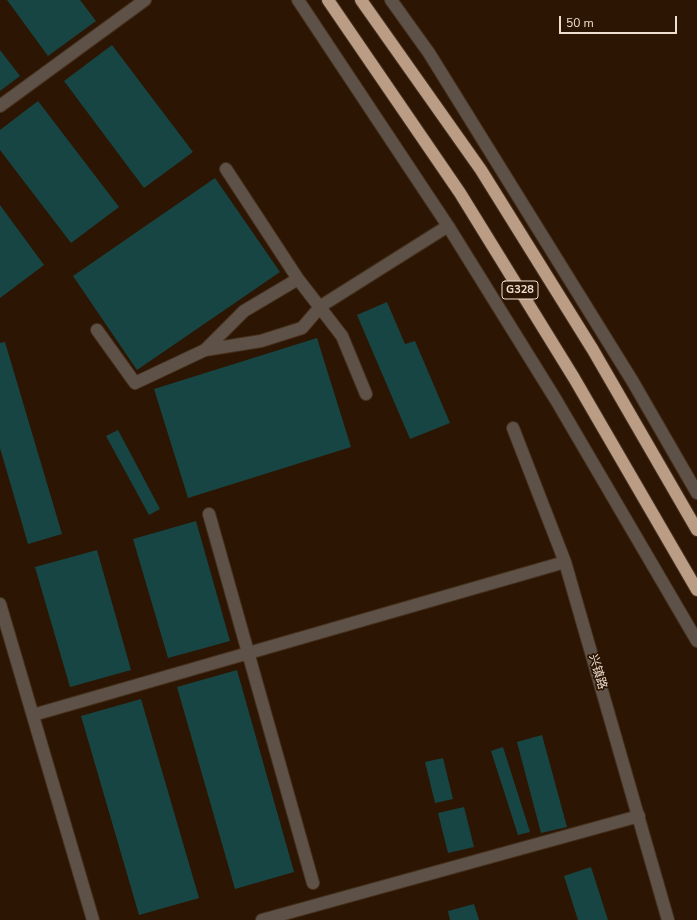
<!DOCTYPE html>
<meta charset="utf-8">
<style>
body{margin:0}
#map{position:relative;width:697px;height:920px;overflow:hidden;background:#2c1603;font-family:"Nunito Sans",sans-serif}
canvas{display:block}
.scale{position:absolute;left:559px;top:16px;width:118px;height:18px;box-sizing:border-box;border:2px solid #eeded2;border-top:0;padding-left:5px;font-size:12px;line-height:14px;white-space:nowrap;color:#eeded2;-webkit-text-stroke:3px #2c1603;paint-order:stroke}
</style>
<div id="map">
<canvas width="697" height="920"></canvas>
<div class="scale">50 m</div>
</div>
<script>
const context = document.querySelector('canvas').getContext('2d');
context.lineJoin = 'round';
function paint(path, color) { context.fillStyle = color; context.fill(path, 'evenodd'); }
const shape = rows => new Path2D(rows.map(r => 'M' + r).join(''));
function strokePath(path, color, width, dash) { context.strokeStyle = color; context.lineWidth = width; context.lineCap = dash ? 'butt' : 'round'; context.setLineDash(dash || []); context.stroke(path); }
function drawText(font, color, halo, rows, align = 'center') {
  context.font = font + ' "Nunito Sans","Noto Sans SC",sans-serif'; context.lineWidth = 3.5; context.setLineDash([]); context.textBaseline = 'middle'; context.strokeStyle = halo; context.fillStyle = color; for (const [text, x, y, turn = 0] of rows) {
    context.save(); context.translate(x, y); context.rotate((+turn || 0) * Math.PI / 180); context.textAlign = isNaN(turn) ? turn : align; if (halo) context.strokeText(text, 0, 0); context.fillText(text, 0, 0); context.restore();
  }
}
const building = shape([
 [7,0,80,0,96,21,48,56],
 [112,45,193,152,144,188,64,81],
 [0,50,20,76,0,91],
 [38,101,119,207,71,243,0,150,0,130],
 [215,178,280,272,137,370,73,276],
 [0,205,44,265,0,298],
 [387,302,405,344,415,341,450,423,410,439,357,315],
 [317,338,351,447,188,498,154,389],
 [5,342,62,534,28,544,0,448,0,343],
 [118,430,160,509,149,515,106,436],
 [196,521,230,641,168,658,133,539],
 [97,550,131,670,70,687,35,567],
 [237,670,294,872,235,889,177,687],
 [141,699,199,898,139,915,81,716],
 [542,735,567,827,541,833,517,742],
 [503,747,530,832,518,835,491,751],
 [443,758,453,799,435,803,425,762],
 [464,807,474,847,448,853,438,813],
 [591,867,608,920,578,920,564,876],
 [474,904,479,920,450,920,448,911]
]);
const minor = shape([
 [298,0,448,226,556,400,697,641],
 [391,0,429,53,633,382,697,493],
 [0,106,145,0],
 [226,169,298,279],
 [97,330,135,383,205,350,261,341,302,328,321,306,448,226],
 [205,350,244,311,298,279,342,336,366,394],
 [513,428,565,562,668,920],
 [209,514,313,883],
 [0,604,93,920],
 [33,715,565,562],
 [262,920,639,816]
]);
const highway = shape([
 [328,0,460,193,574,378,697,590],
 [361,0,481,170,593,350,697,530]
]);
const shields = [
 [520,290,36]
];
const shieldNames = [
 ["G328",520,290]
];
const streetNames = [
 ["兴镇路",597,672,74]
];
paint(building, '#174543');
strokePath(minor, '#473220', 14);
strokePath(highway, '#473220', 14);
strokePath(minor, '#5e5248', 12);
strokePath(highway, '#bb9c85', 12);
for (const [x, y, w] of shields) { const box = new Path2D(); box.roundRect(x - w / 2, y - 9, w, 18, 3); context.fillStyle = '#2c1603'; context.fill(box); strokePath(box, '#eeded2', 1); }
drawText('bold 11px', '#eeded2', null, shieldNames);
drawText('12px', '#eeded2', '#2c1603', streetNames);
</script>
